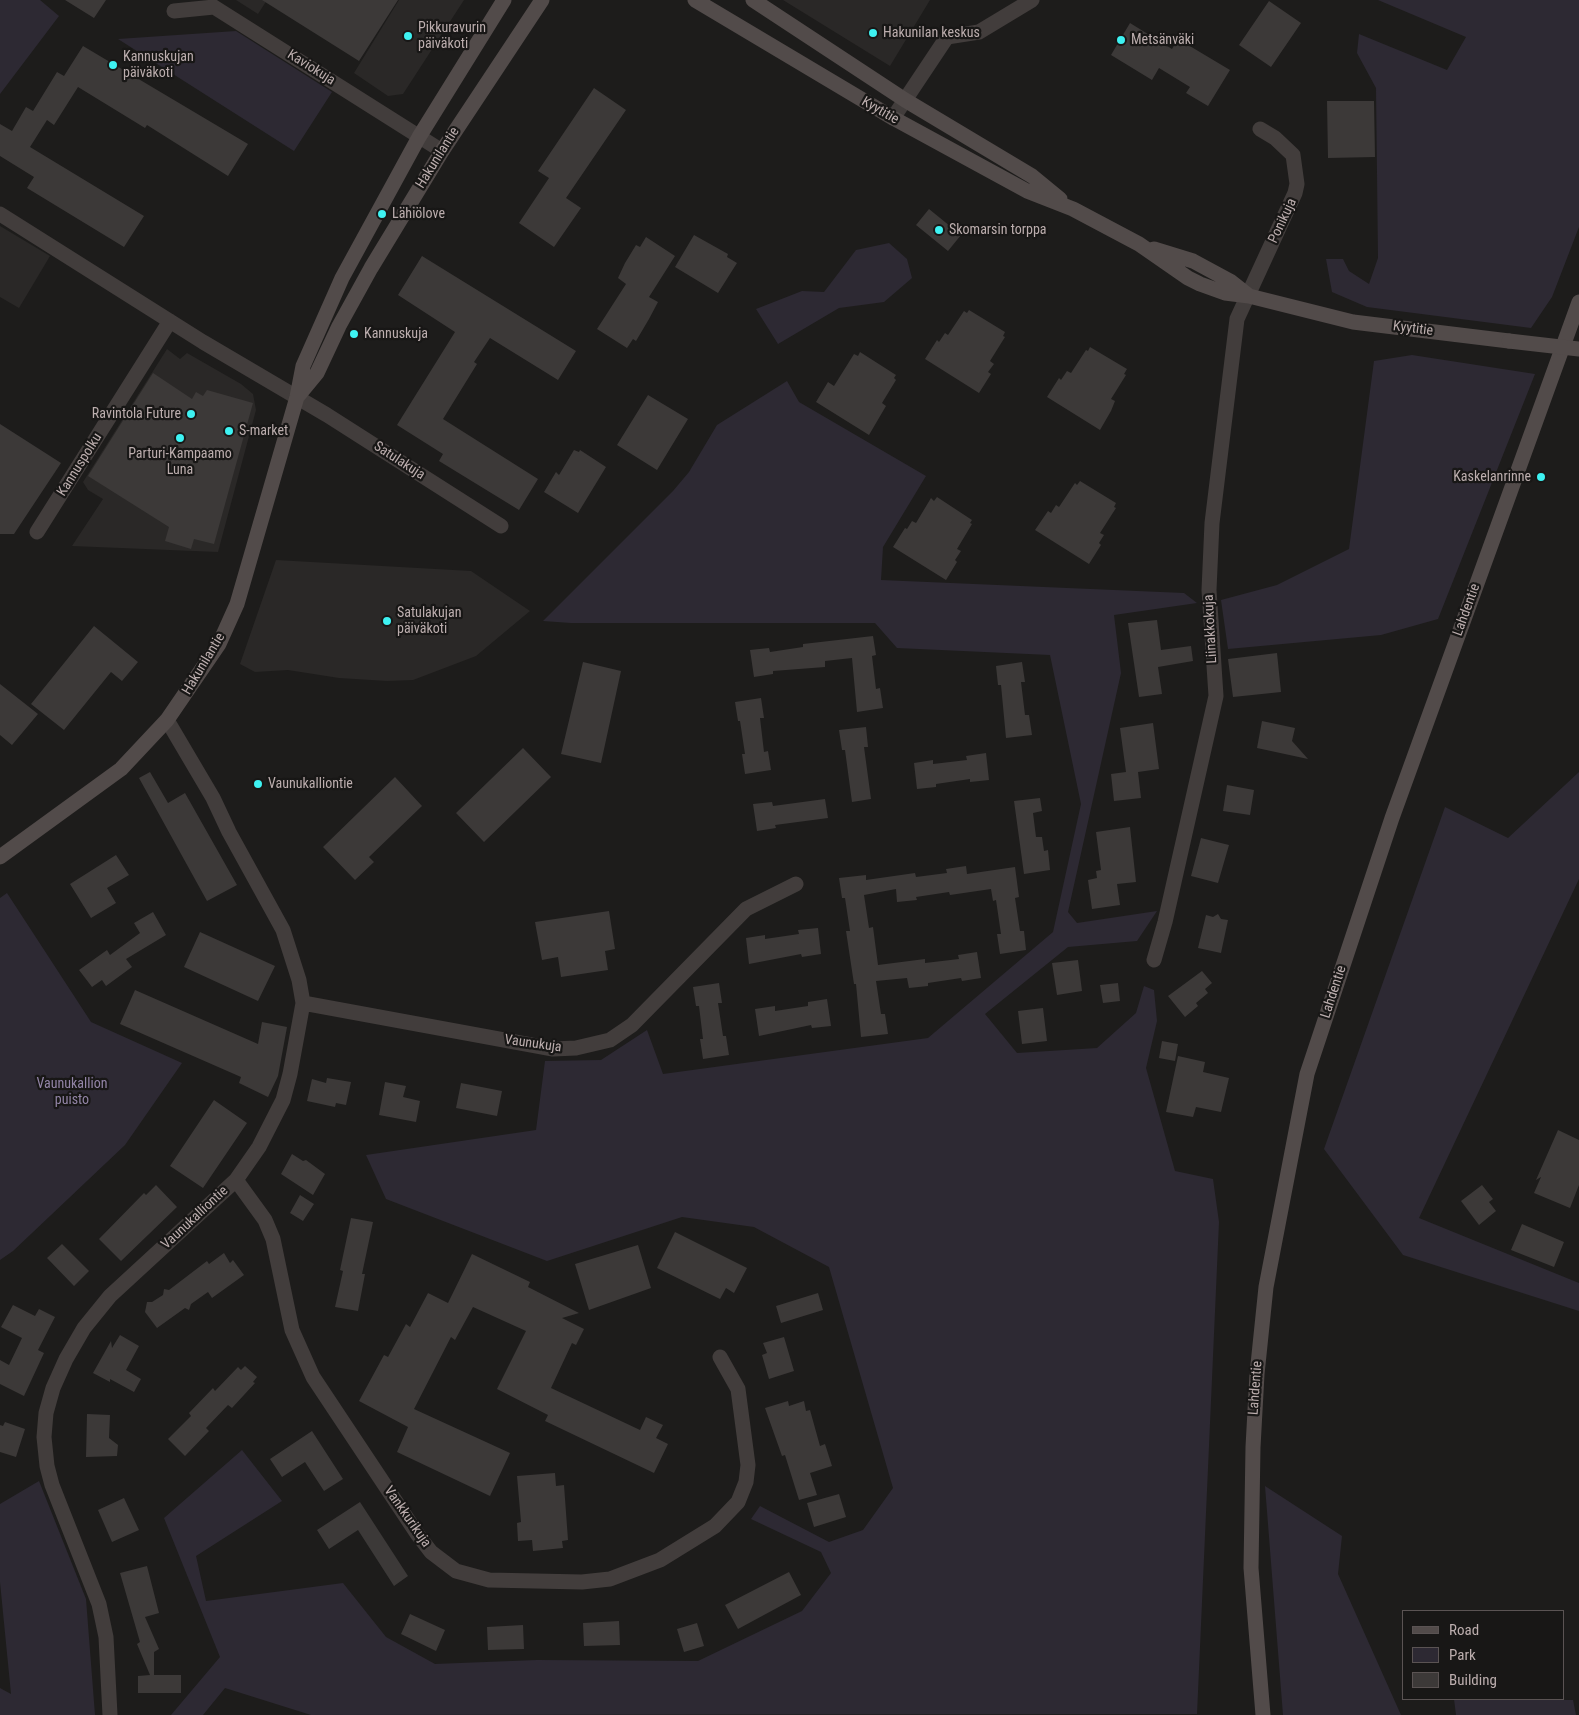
<!DOCTYPE html>
<meta charset="utf-8">
<style>
body{margin:0}
#map{position:relative;width:1579px;height:1715px;overflow:hidden;background:#1d1c1b;font-family:"Roboto Condensed",sans-serif}
canvas{display:block}
.legend{position:absolute;left:1402px;top:1610px;width:162px;height:90px;box-sizing:border-box;background:#181716;border:1px solid #5a5353;margin:0;padding:6px 9px;list-style:none;font-size:15px;color:#bcaeae}
.legend li{display:flex;align-items:center;gap:10px;height:25px}
.legend b{width:25px;border:1px solid #5a5353}
</style>
<div id="map">
<canvas width="1579" height="1715"></canvas>
<ul class="legend">
<li><b style="height:6px;background:#524b4a"></b>Road</li>
<li><b style="height:14px;background:#2d2933"></b>Park</li>
<li><b style="height:14px;background:#3c3938"></b>Building</li>
</ul>
</div>
<script>
const context = document.querySelector('canvas').getContext('2d');
context.lineJoin = 'round';
function paint(path, color) { context.fillStyle = color; context.fill(path, 'evenodd'); }
const shape = rows => new Path2D(rows.map(r => 'M' + r).join(''));
function strokePath(path, color, width, dash) { context.strokeStyle = color; context.lineWidth = width; context.lineCap = dash ? 'butt' : 'round'; context.setLineDash(dash || []); context.stroke(path); }
function drawText(font, color, halo, rows, align = 'center') {
  context.font = font + ' "Roboto Condensed",sans-serif'; context.lineWidth = 4.5; context.setLineDash([]); context.textBaseline = 'middle'; context.strokeStyle = halo; context.fillStyle = color; for (const [text, x, y, turn = 0] of rows) {
    context.save(); context.translate(x, y); context.rotate((+turn || 0) * Math.PI / 180); context.textAlign = isNaN(turn) ? turn : align; if (halo) context.strokeText(text, 0, 0); context.fillText(text, 0, 0); context.restore();
  }
}
const built = shape([
 [236,0,267,0,258,14],
 [399,0,464,0,403,94,388,96,354,73],
 [783,0,930,0,890,66],
 [0,226,50,256,19,308,0,297],
 [167,349,180,359,187,353,241,384,253,394,256,410,218,552,72,546,103,499,88,490,83,482],
 [276,560,471,571,530,611,476,656,413,680,387,681,339,678,288,670,255,672,240,664]
]);
const green = shape([
 [0,0,40,0,59,16,0,94],
 [1378,0,1579,0,1579,227,1552,297,1531,328,1367,307,1332,292,1326,259,1343,259,1349,271,1369,284,1378,258,1376,88,1357,53,1359,34,1447,70,1466,37],
 [236,31,332,92,294,151,118,39],
 [889,243,907,259,912,278,884,302,839,308,778,344,756,309,802,291,824,292,856,250],
 [1412,355,1535,374,1438,619,1381,635,1228,649,1221,600,1277,585,1349,549,1374,361],
 [787,381,799,402,926,476,883,547,881,580,1184,593,1197,603,1114,615,1121,673,1068,912,1077,923,1157,911,1137,941,1068,947,985,1014,1017,1053,1097,1048,1136,1013,1144,986,1154,990,1157,1021,1146,1068,1175,1171,1213,1179,1219,1222,1197,1714,311,1715,225,1688,203,1715,171,1715,220,1657,164,1518,242,1450,282,1501,196,1556,206,1601,343,1583,386,1637,435,1664,537,1660,698,1661,802,1611,831,1573,821,1552,751,1519,760,1506,829,1542,863,1530,893,1488,829,1267,754,1227,682,1217,547,1261,386,1199,366,1155,536,1130,545,1061,601,1060,647,1030,663,1074,928,1038,1053,932,1081,804,1050,655,897,648,875,623,571,623,543,621,673,491,689,472,717,425],
 [1579,772,1579,879,1419,1218,1579,1283,1579,1311,1403,1255,1324,1149,1445,807,1508,838],
 [7,893,91,1022,182,1063,125,1145,13,1251,0,1260,0,898],
 [39,1481,86,1599,95,1715,0,1715,0,1688,11,1694,0,1582,0,1504],
 [1265,1486,1342,1536,1338,1574,1401,1715,1283,1715],
 [1454,1699,1573,1700,1576,1715,1456,1715]
]);
const building = shape([
 [65,0,106,0,94,18],
 [262,0,398,0,359,61],
 [1269,1,1301,23,1271,67,1239,45],
 [1130,23,1172,49,1178,39,1230,70,1208,106,1186,93,1190,87,1159,68,1152,80,1111,55],
 [83,46,248,144,228,176,147,125,145,128,78,87,54,125,47,120,30,147,144,216,124,247,27,188,34,177,0,156,0,124,12,131,26,107,33,111,57,72,64,76],
 [594,88,626,110,566,198,581,208,554,247,519,223,549,178,538,171],
 [1327,101,1374,101,1375,157,1328,158],
 [929,209,961,235,948,251,916,225],
 [694,235,728,254,727,257,737,263,718,293,675,267],
 [646,237,675,256,649,297,658,302,649,319,636,341,633,339,627,348,597,329,626,284,618,278,625,263,636,245,640,247],
 [422,256,576,351,558,380,490,338,474,362,477,364,443,419,538,479,519,510,439,461,443,454,397,425,455,332,398,295],
 [969,310,1005,332,1003,336,1005,337,990,361,994,364,988,372,991,374,979,393,925,359,937,340,939,342,945,333,948,335,964,311,967,313],
 [1090,347,1127,369,1124,374,1126,375,1111,399,1115,401,1111,411,1100,430,1047,397,1059,378,1061,380,1067,371,1071,373,1086,350,1088,351],
 [860,352,896,375,894,378,896,380,882,403,886,406,869,435,816,402,828,382,834,386,854,354,858,356],
 [153,373,192,399,196,392,203,396,207,390,253,403,214,544,194,539,191,549,165,541,169,527,88,476],
 [648,395,688,419,657,470,617,445],
 [0,424,61,463,14,534,0,534],
 [574,450,579,452,580,450,606,467,578,513,544,492,556,472,559,475],
 [1080,481,1116,503,1114,507,1116,508,1100,533,1104,535,1099,543,1101,545,1089,564,1035,530,1048,511,1051,513,1056,505,1059,507,1075,483,1077,485],
 [937,497,972,520,970,523,972,524,957,549,961,551,955,560,957,562,946,580,893,547,905,528,907,529,912,521,916,523,931,498,934,501],
 [1157,620,1161,650,1191,646,1193,661,1158,667,1162,694,1139,697,1128,623],
 [94,626,138,662,122,681,111,672,64,730,31,704],
 [873,636,876,655,872,656,876,689,880,688,883,708,857,712,852,658,825,661,825,667,773,671,773,674,754,677,750,650,769,648,770,652,803,647,803,644],
 [1277,653,1281,692,1233,697,1228,659],
 [583,662,621,671,601,763,561,754],
 [1022,662,1025,682,1021,682,1025,715,1029,715,1032,735,1006,738,1001,685,998,685,996,666],
 [0,684,38,714,12,745,0,735],
 [761,698,764,718,760,718,764,752,768,751,771,770,745,774,742,754,745,754,740,721,738,721,735,702],
 [1262,721,1295,728,1292,741,1308,759,1257,748],
 [1153,723,1159,769,1138,772,1141,798,1114,801,1111,774,1126,772,1120,728],
 [866,727,868,747,864,747,871,799,852,802,845,750,842,750,839,730],
 [523,748,551,777,484,842,456,813],
 [986,753,989,780,970,782,970,779,936,784,936,787,917,789,914,763,933,760,933,764,967,760,966,756],
 [150,772,168,803,185,793,237,885,207,901,139,778],
 [395,777,422,806,369,857,374,862,355,880,323,847],
 [1227,785,1254,790,1250,815,1223,811],
 [1040,798,1042,811,1033,813,1036,837,1042,837,1044,851,1048,850,1050,870,1024,874,1014,801],
 [825,799,828,818,775,825,776,828,757,831,753,804,772,802,773,806],
 [1130,827,1136,882,1117,884,1120,905,1092,909,1088,880,1097,878,1096,871,1101,870,1096,832],
 [1201,838,1229,845,1218,883,1191,876],
 [116,855,129,875,107,888,116,903,91,918,70,884],
 [966,866,967,874,1015,867,1019,897,1015,898,1020,931,1024,931,1026,950,1000,954,997,934,1001,934,996,900,993,901,991,889,950,895,949,892,916,897,917,900,897,902,896,889,864,895,869,928,873,927,878,965,925,959,925,963,959,959,958,955,977,952,981,978,962,981,961,978,928,983,928,986,909,988,907,978,876,981,881,1014,885,1014,888,1034,861,1037,856,984,854,984,846,931,850,931,845,898,842,898,839,878,866,875,866,880,915,873,916,877,947,873,946,869],
 [609,911,615,949,605,951,608,970,561,977,558,957,542,960,535,922],
 [153,912,166,935,126,959,132,967,106,986,102,980,92,987,79,970,107,950,110,955,140,933,134,923],
 [1218,914,1221,919,1228,920,1221,953,1198,948,1206,915,1213,917],
 [818,928,821,954,802,957,801,954,749,964,746,938,765,935,765,939,799,934,798,930],
 [200,932,275,966,258,1001,184,967],
 [1078,960,1082,991,1057,995,1052,963],
 [1202,971,1212,983,1205,989,1208,993,1196,1003,1198,1006,1185,1017,1168,996],
 [719,983,722,1003,718,1003,723,1036,726,1036,729,1055,703,1059,700,1039,703,1039,699,1006,696,1006,693,987],
 [1118,983,1120,1001,1103,1003,1100,985],
 [135,990,258,1044,262,1022,287,1027,278,1076,268,1097,239,1083,241,1077,120,1024],
 [827,999,831,1026,812,1028,811,1025,759,1036,755,1009,775,1006,775,1011,808,1006,808,1002],
 [1043,1008,1047,1041,1022,1044,1018,1011],
 [1162,1041,1178,1044,1175,1061,1159,1058],
 [1178,1056,1205,1062,1203,1072,1229,1078,1221,1112,1196,1107,1193,1117,1166,1112],
 [327,1078,351,1082,346,1105,336,1103,335,1107,307,1101,312,1079,326,1083],
 [385,1082,406,1086,403,1097,420,1101,416,1122,379,1115],
 [461,1083,502,1091,497,1116,456,1108],
 [214,1100,247,1123,203,1188,170,1166],
 [1558,1130,1579,1140,1579,1185,1570,1208,1534,1193,1541,1177,1536,1180],
 [292,1154,303,1161,306,1160,325,1174,313,1195,281,1174],
 [156,1185,177,1207,121,1261,99,1239,144,1193,146,1195],
 [1482,1185,1493,1199,1489,1202,1496,1211,1479,1225,1461,1201],
 [300,1195,314,1204,303,1221,290,1213],
 [351,1218,373,1222,362,1274,365,1274,358,1311,335,1307,343,1271,340,1270],
 [1522,1224,1564,1242,1554,1267,1511,1250],
 [675,1232,747,1268,734,1293,726,1288,720,1299,657,1268],
 [62,1244,89,1271,74,1286,47,1258],
 [638,1245,651,1288,589,1310,575,1264],
 [224,1253,230,1263,233,1260,244,1275,212,1298,208,1292,191,1304,189,1310,185,1308,157,1328,145,1312,147,1302,152,1302,163,1295,164,1289,169,1290,207,1261,209,1264],
 [472,1254,530,1282,528,1287,579,1313,562,1318,584,1329,576,1345,572,1343,551,1388,640,1430,646,1417,663,1425,656,1438,668,1444,654,1473,545,1421,548,1415,497,1389,526,1331,473,1307,455,1340,451,1337,414,1409,510,1453,490,1496,397,1452,408,1427,359,1401,384,1355,388,1357,406,1324,410,1327,428,1293,448,1303],
 [818,1293,823,1310,781,1323,776,1306],
 [13,1305,35,1316,39,1309,55,1317,38,1350,44,1353,24,1396,0,1384,0,1360,9,1365,22,1338,1,1327],
 [120,1335,139,1346,126,1370,141,1379,134,1392,110,1379,110,1382,93,1373,111,1341,112,1348],
 [784,1337,794,1371,769,1379,762,1355,767,1353,763,1343],
 [245,1366,257,1377,253,1382,255,1383,232,1408,228,1405,206,1428,209,1431,185,1456,168,1439,191,1416,189,1413,213,1388,215,1391,238,1367,241,1370],
 [788,1401,789,1406,804,1401,806,1411,810,1410,820,1446,825,1444,832,1466,810,1473,817,1495,799,1500,785,1455,782,1456,765,1408],
 [87,1414,110,1415,109,1438,118,1445,117,1456,86,1457],
 [5,1422,25,1429,16,1457,0,1452,0,1425,3,1426],
 [312,1431,343,1479,324,1491,305,1462,282,1477,270,1459],
 [555,1473,556,1486,564,1485,568,1540,562,1541,563,1548,533,1551,532,1540,518,1541,517,1523,521,1522,517,1476],
 [839,1494,846,1517,814,1527,807,1503],
 [124,1498,139,1530,112,1542,98,1510],
 [360,1502,408,1576,394,1586,358,1530,329,1549,317,1530],
 [147,1566,159,1613,145,1617,159,1649,154,1652,154,1675,181,1675,181,1693,138,1693,138,1676,150,1675,137,1644,140,1642,120,1573],
 [789,1572,801,1595,738,1629,725,1605],
 [410,1614,445,1630,436,1651,401,1634],
 [619,1621,620,1645,584,1646,583,1623],
 [697,1623,704,1646,684,1652,677,1629],
 [523,1625,524,1649,488,1650,487,1627]
]);
const minor = shape([
 [174,11,214,7,442,151],
 [893,118,947,37,979,32,1032,0],
 [0,214,203,342,327,415,501,526],
 [37,532,170,321],
 [1154,960,1165,922,1216,696,1209,590,1212,523,1237,319,1295,193,1297,184,1293,155,1275,138,1260,129],
 [303,1003,553,1049,576,1048,610,1040,632,1025,746,909,796,884],
 [236,1180,265,1220,273,1239,292,1330,313,1377,418,1535,431,1552,456,1571,489,1580,582,1582,610,1579,660,1560,715,1526,738,1502,746,1482,748,1465,738,1389,720,1357],
 [110,1715,106,1637,99,1604,52,1485,47,1466,44,1437,46,1413,53,1388,66,1359,84,1328,110,1296,236,1180,259,1147,283,1100,290,1074,303,1003,299,980,283,930,229,832,213,798,167,720]
]);
const secondary = shape([
 [695,0,893,118,1027,191,1073,209,1139,244,1188,278,1200,284,1225,293,1249,296,1353,322,1509,341],
 [753,0,905,100,1032,176,1060,199],
 [1154,249,1193,261,1230,281,1249,296],
 [298,396,317,373,339,326,371,268,442,151,542,0],
 [0,857,121,769,167,720,219,644,237,604,297,397,303,366,342,278,419,137,504,0],
 [1263,1715,1251,1568,1253,1447,1257,1374,1266,1287,1307,1074,1392,818,1579,302]
]);
const secondaryBridge = shape([
 [1509,341,1579,349]
]);
const markers = [
 [873,33,5,"#3ef2f2"],
 [408,36,5,"#3ef2f2"],
 [1121,40,5,"#3ef2f2"],
 [113,65,5,"#3ef2f2"],
 [382,214,5,"#3ef2f2"],
 [939,230,5,"#3ef2f2"],
 [354,334,5,"#3ef2f2"],
 [191,414,5,"#3ef2f2"],
 [229,431,5,"#3ef2f2"],
 [180,438,5,"#3ef2f2"],
 [1541,477,5,"#3ef2f2"],
 [387,621,5,"#3ef2f2"],
 [258,784,5,"#3ef2f2"]
];
const poiNames = [
 ["Pikkuravurin",418,28],
 ["päiväkoti",418,44],
 ["Hakunilan keskus",883,33],
 ["Metsänväki",1131,40],
 ["Kannuskujan",123,57],
 ["päiväkoti",123,73],
 ["Lähiölove",392,214],
 ["Skomarsin torppa",949,230],
 ["Kannuskuja",364,334],
 ["Ravintola Future",181,414,"right"],
 ["S-market",239,431],
 ["Parturi-Kampaamo",180,454,"center"],
 ["Luna",180,470,"center"],
 ["Kaskelanrinne",1531,477,"right"],
 ["Satulakujan",397,613],
 ["päiväkoti",397,629],
 ["Vaunukalliontie",268,784]
];
const streetNames = [
 ["Kaviokuja",311,68,32],
 ["Kyytitie",880,111,30],
 ["Hakunilantie",438,158,-58],
 ["Ponikuja",1283,221,-65],
 ["Kyytitie",1413,329,7],
 ["Satulakuja",399,461,33],
 ["Kannuspolku",80,465,-58],
 ["Lahdentie",1467,610,-70],
 ["Liinakkokuja",1211,629,-93],
 ["Hakunilantie",204,664,-59],
 ["Lahdentie",1334,992,-72],
 ["Vaunukuja",533,1044,8],
 ["Vaunukalliontie",195,1218,-43],
 ["Lahdentie",1256,1388,-86],
 ["Vankkurikuja",407,1517,55]
];
const parkNames = [
 ["Vaunukallion",72,1084],
 ["puisto",72,1100]
];
paint(built, '#2a2827');
paint(green, '#2d2933');
paint(building, '#3c3938');
strokePath(minor, '#423d3c', 15);
strokePath(secondary, '#524b4a', 15);
strokePath(secondaryBridge, '#524b4a', 15);
for (const [x, y, r, color] of markers) { const dot = new Path2D(); dot.arc(x, y, r, 0, 2 * Math.PI); context.fillStyle = color; context.fill(dot); strokePath(dot, '#181716', 2); }
drawText('14px', '#bcaeae', '#181716', poiNames, 'left');
drawText('14px', '#bcaeae', '#181716', streetNames);
drawText('14px', '#9385a7', '#181716', parkNames);
</script>
